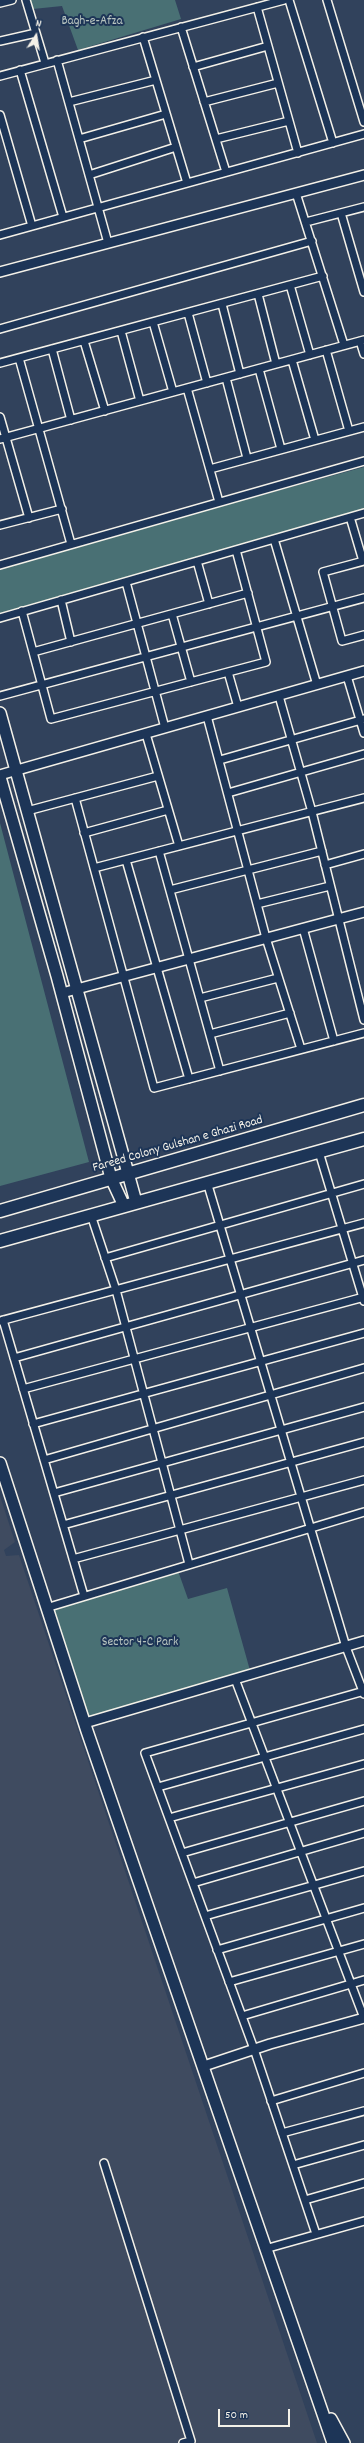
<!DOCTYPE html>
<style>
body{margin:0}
#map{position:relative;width:364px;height:2443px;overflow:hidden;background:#31425c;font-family:Dekko,sans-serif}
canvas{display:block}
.north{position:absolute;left:16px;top:16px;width:40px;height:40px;-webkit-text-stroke:3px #1d3557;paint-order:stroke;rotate:12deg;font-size:11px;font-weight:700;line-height:16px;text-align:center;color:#f4f1e8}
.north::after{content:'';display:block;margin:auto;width:14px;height:18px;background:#f4f1e8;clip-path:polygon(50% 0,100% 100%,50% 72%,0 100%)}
.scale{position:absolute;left:218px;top:2409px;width:72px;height:18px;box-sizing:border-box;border:2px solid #f4f1e8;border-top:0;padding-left:5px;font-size:12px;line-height:14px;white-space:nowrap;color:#f4f1e8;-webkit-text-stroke:3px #1d3557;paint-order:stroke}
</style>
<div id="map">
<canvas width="364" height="2443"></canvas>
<div class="north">N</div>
<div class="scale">50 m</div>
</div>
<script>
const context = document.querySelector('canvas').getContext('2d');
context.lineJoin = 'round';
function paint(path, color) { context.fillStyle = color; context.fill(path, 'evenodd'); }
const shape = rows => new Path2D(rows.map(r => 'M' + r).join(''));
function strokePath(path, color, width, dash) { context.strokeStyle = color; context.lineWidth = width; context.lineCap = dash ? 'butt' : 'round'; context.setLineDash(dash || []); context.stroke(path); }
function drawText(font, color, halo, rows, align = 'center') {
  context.font = font + ' Dekko,sans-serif'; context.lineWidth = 4; context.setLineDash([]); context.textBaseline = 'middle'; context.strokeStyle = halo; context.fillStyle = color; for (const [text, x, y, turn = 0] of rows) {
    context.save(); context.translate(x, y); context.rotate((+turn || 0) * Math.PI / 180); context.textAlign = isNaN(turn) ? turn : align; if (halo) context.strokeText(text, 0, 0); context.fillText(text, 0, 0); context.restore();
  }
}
const built = shape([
 [0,1496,15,1542,4,1550,6,1556,19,1555,317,2443,0,2443]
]);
const green = shape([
 [30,0,175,0,181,19,78,50,62,6,33,9],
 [364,467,364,511,0,616,0,567],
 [0,823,89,1162,0,1186],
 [177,1568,188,1599,227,1588,251,1674,85,1723,46,1608]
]);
const minor = shape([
 [26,0,45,63],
 [289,0,333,143],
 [327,0,364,122],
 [0,3,12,0],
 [257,7,298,153],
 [181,27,226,172],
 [143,37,187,183],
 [0,41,36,33],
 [57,60,108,243],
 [193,67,268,46],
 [20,70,63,217],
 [0,76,284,0],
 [69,102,156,80],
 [204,102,278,83],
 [0,115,32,226],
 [79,139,166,114],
 [216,139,289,121],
 [89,175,176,147],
 [296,193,344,345],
 [341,213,364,292],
 [306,222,364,207],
 [0,235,364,134],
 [290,285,310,355],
 [258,294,276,364],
 [222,304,240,374],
 [188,313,207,383],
 [153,322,173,392],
 [0,329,312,241],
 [121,331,140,401],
 [84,341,105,411],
 [360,341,364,354],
 [52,349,71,420],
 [326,350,349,431],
 [19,358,71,544],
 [292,360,315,440],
 [0,363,323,276],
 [259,369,281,449],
 [226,378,247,458],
 [187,388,219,502],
 [0,417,29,518],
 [0,439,364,340],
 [210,469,364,427],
 [350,517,363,561],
 [0,525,62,509],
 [274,539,317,685],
 [197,561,209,604],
 [364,561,323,572,342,641,364,635],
 [0,565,364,461],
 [126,582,165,728],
 [61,600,71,642],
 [22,611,51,719,266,662,236,550],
 [172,614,191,682],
 [0,618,364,513],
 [33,652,248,593],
 [228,672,238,707],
 [347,676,364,733],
 [0,696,364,598],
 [279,696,312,812,364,1020],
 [207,716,266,938,301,1049],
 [146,734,179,846],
 [220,760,364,719],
 [228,793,364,754],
 [75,798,154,1088,364,1033],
 [27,811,158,776],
 [84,833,168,810],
 [159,851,220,1071],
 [126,860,189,1079],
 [325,865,364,854],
 [94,868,364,798],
 [170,890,322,851],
 [257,904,330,886],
 [303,928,334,1041],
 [200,998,278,978],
 [210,1034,290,1013],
 [319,1152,364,1301],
 [207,1182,346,1647,364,1694],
 [91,1215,116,1290,189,1564],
 [105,1258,364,1184],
 [3,1320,84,1596],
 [0,1321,364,1223],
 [14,1358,364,1260],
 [23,1389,364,1297],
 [33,1424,364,1333],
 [44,1460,364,1368],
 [54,1493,364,1407],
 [63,1525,364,1442],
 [73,1559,364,1480],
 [46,1608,364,1512],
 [235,1679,364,2018],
 [158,1787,364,1729],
 [169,1818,364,1764],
 [182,1853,364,1801],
 [193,1883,364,1833],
 [205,1916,364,1871],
 [217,1950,364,1908],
 [229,1982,364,1944],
 [242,2016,364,1980],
 [271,2101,364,2073],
 [282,2133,364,2111],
 [104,2163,191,2441,183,2443],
 [293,2165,364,2145],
 [305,2200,364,2183],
 [316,2234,254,2049,145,1753,364,1691],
 [265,2249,364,2221]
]);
const tertiary = shape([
 [0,272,364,175],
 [0,775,364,671],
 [62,993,364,912],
 [85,1723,364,1641],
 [204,2066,270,2044,364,2018]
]);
const secondary = shape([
 [0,713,136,1202],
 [0,777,57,976,111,1178,124,1206],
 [0,1463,87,1731,333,2443],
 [331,2419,344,2443]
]);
const primary = shape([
 [0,1211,364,1105],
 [0,1241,364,1139]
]);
const parkNames = [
 ["Bagh-e-Afza",92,22],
 ["Sector 4-C Park",140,1643]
];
const streetNames = [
 ["Fareed Colony Gulshan e Ghazi Road",178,1145,-16]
];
paint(built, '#3f4b60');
paint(green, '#497074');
strokePath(minor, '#f4f1e8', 10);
strokePath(tertiary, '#f4f1e8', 12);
strokePath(secondary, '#f4f1e8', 14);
strokePath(primary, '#f4f1e8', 15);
strokePath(minor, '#1d3557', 7);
strokePath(tertiary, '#1d3557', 9);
strokePath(secondary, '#1d3557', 11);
strokePath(primary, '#1d3557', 12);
drawText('13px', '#b8c4bf', '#1d3557', parkNames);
drawText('13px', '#f4f1e8', '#1d3557', streetNames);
</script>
